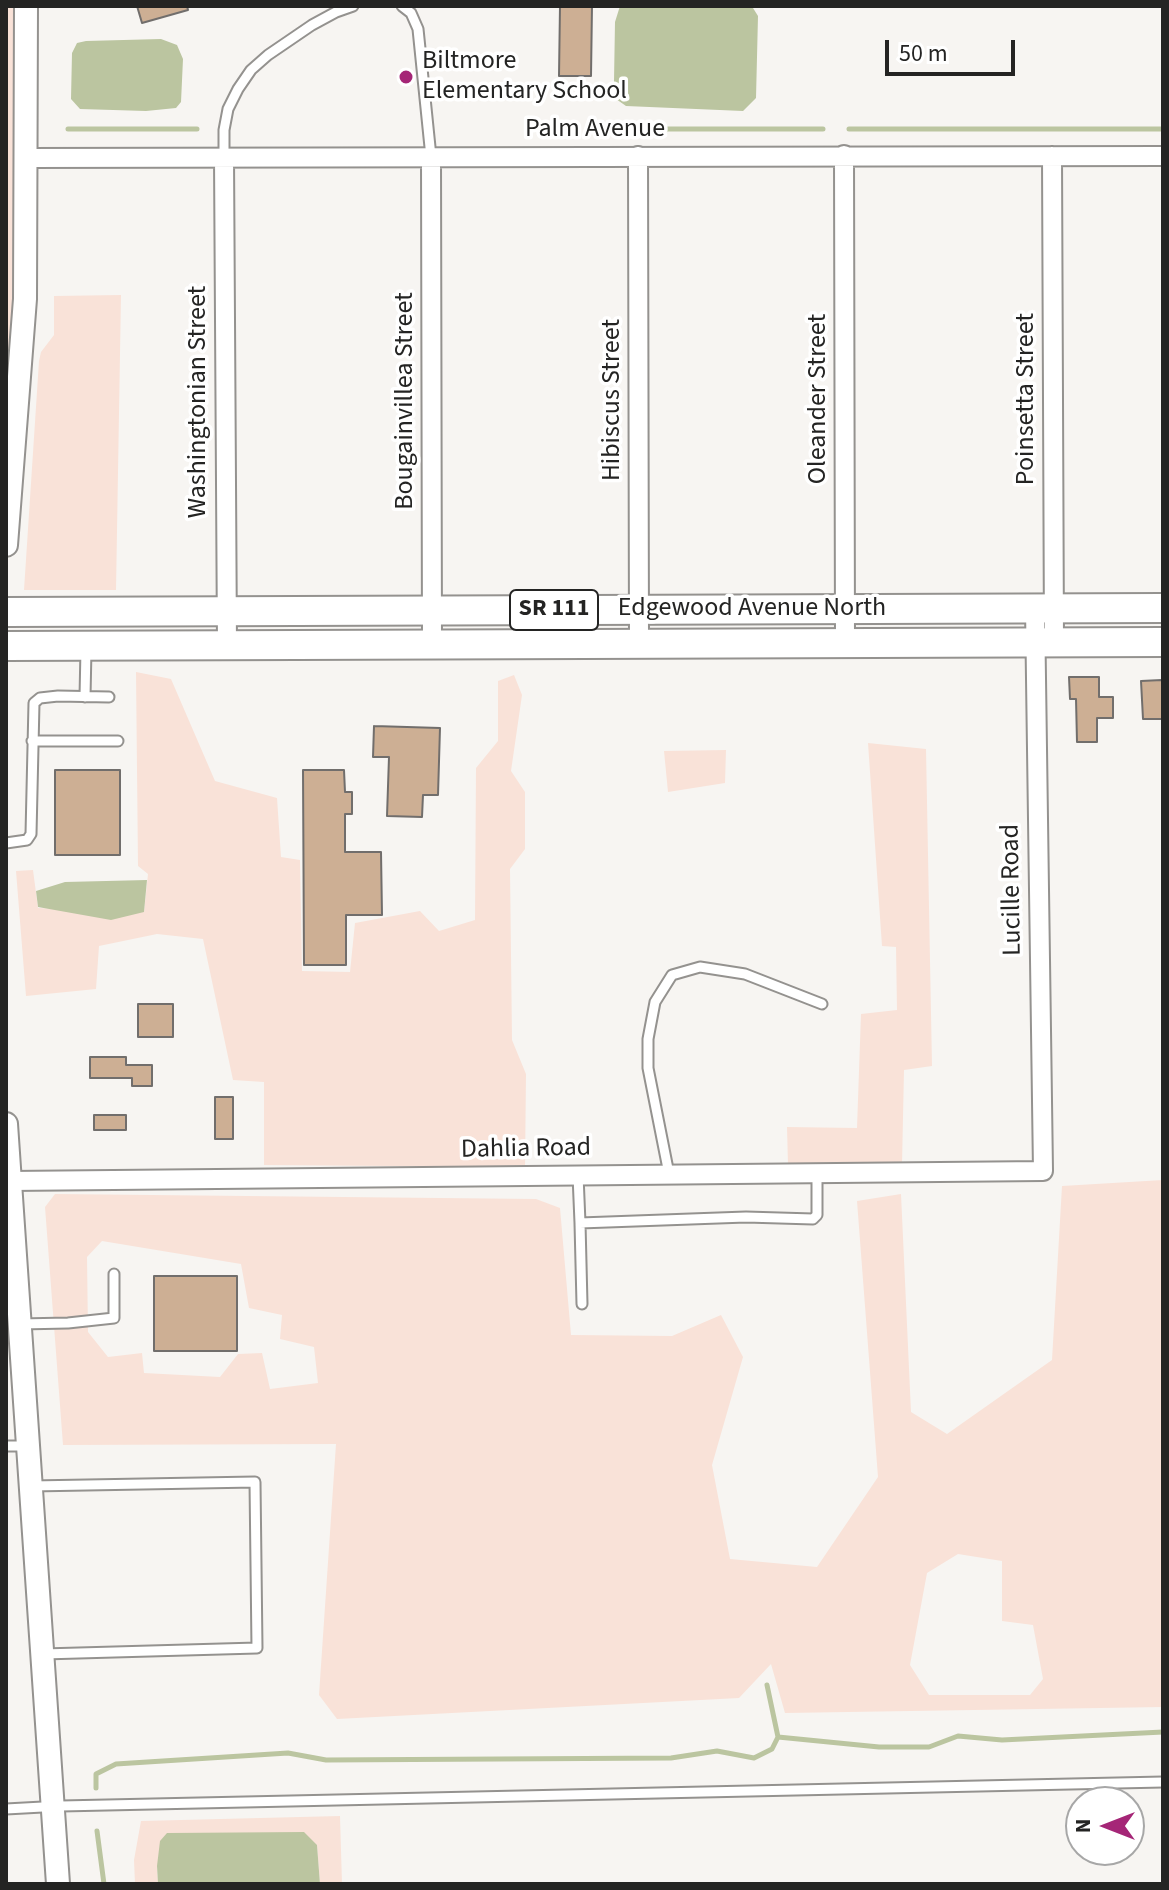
<!DOCTYPE html>
<style>
body{margin:0}
#map{position:relative;width:1169px;height:1890px;overflow:hidden;background:#f7f5f2;font-family:"Source Sans 3",sans-serif}
canvas{display:block}
.frame{position:absolute;inset:0;border:8px solid #242423;pointer-events:none}
.north{position:absolute;left:1065px;top:1786px;width:80px;height:80px;box-sizing:border-box;background:#fff;border:2px solid #a7a7a7;border-radius:50%;rotate:270deg;font-size:22px;font-weight:700;line-height:32px;text-align:center;color:#242423}
.north::after{content:'';display:block;margin:auto;width:28px;height:36px;background:#a52677;clip-path:polygon(50% 0,100% 100%,50% 72%,0 100%)}
.scale{position:absolute;left:885px;top:40px;width:130px;height:36px;box-sizing:border-box;border:4px solid #242423;border-top:0;padding-left:10px;font-size:24px;line-height:28px;white-space:nowrap;color:#242423;-webkit-text-stroke:6px #fff;paint-order:stroke}
</style>
<div id="map">
<canvas width="1169" height="1890"></canvas>
<div class="frame"></div>
<div class="north">N</div>
<div class="scale">50 m</div>
</div>
<script>
const context = document.querySelector('canvas').getContext('2d');
context.lineJoin = 'round';
function paint(path, color) { context.fillStyle = color; context.fill(path, 'evenodd'); }
const shape = rows => new Path2D(rows.map(r => 'M' + r).join(''));
function strokePath(path, color, width, dash) { context.strokeStyle = color; context.lineWidth = width; context.lineCap = dash ? 'butt' : 'round'; context.setLineDash(dash || []); context.stroke(path); }
function drawText(font, color, halo, rows, align = 'center') {
  context.font = font + ' "Source Sans 3",sans-serif'; context.lineWidth = 7; context.setLineDash([]); context.textBaseline = 'middle'; context.strokeStyle = halo; context.fillStyle = color; for (const [text, x, y, turn = 0] of rows) {
    context.save(); context.translate(x, y); context.rotate((+turn || 0) * Math.PI / 180); context.textAlign = isNaN(turn) ? turn : align; if (halo) context.strokeText(text, 0, 0); context.fillText(text, 0, 0); context.restore();
  }
}
const green = shape([
 [6,6,15,6,16,302,6,457],
 [121,295,116,590,24,590,39,361,41,352,54,335,54,296],
 [136,672,171,679,215,781,277,798,281,857,300,860,302,971,350,972,355,923,420,911,439,931,475,920,476,768,498,741,498,681,514,675,522,695,511,771,525,792,525,849,510,869,512,1040,526,1074,525,1167,264,1165,264,1082,233,1080,203,939,157,934,99,946,96,989,26,996,16,871,33,870,38,908,144,912,148,874,138,866],
 [868,743,926,749,932,1066,904,1070,902,1165,788,1165,787,1127,857,1128,861,1014,897,1010,896,947,882,946],
 [726,750,725,783,668,792,664,751],
 [1163,1180,1163,1707,785,1713,771,1664,739,1698,337,1719,319,1695,336,1444,63,1445,45,1207,55,1194,536,1199,560,1208,571,1335,672,1336,721,1315,743,1357,712,1465,730,1559,817,1567,878,1477,857,1201,901,1194,911,1412,947,1434,1052,1360,1062,1186],
 [102,1241,241,1264,249,1308,282,1315,280,1339,314,1347,318,1383,270,1389,262,1353,238,1354,220,1377,144,1373,142,1353,108,1357,88,1332,87,1257],
 [958,1554,1002,1561,1002,1621,1033,1625,1043,1679,1030,1695,929,1695,910,1665,927,1573],
 [340,1816,342,1884,320,1884,317,1845,157,1866,158,1884,135,1884,134,1860,141,1821]
]);
const water = shape([
 [620,6,750,6,753,8,758,16,756,98,743,111,626,106,616,99,614,81,615,22],
 [161,39,177,45,183,59,181,102,176,108,146,111,80,109,71,99,72,53,77,43,86,41],
 [147,880,144,912,111,920,38,907,36,891,65,882],
 [304,1832,317,1845,320,1884,158,1884,157,1866,160,1841,167,1833]
]);
const stream = shape([
 [68,129,197,129],
 [626,129,823,129],
 [849,129,1163,129],
 [767,1685,778,1737],
 [96,1788,96,1774,116,1764,288,1753,326,1760,671,1758,717,1751,754,1758,772,1749,778,1737,879,1747,929,1747,958,1736,1002,1740,1163,1732],
 [97,1831,104,1884]
]);
const building = shape([
 [137,6,187,6,188,10,142,23,137,6],
 [560,6,592,6,591,76,559,76,560,6],
 [1069,677,1099,677,1099,697,1113,697,1113,718,1097,718,1097,742,1077,742,1076,699,1070,699,1069,677],
 [1162,680,1163,719,1143,719,1141,681,1162,680],
 [374,726,440,728,438,795,423,795,422,817,387,816,389,757,373,757,374,726],
 [55,770,120,770,120,855,55,855,55,770],
 [303,770,344,770,345,792,352,792,352,814,345,814,345,852,381,852,382,915,346,915,346,965,304,965,303,770],
 [138,1004,173,1004,173,1037,138,1037,138,1004],
 [90,1057,126,1057,126,1065,152,1065,152,1086,132,1086,132,1078,90,1078,90,1057],
 [215,1097,233,1097,233,1139,215,1139,215,1097],
 [94,1115,126,1115,126,1130,94,1130,94,1115],
 [154,1276,237,1276,237,1351,154,1351,154,1276]
]);
const service = shape([
 [402,6,411,13,418,29,431,157],
 [224,157,224,130,228,109,238,89,251,70,268,55,312,25,336,12,353,6],
 [85,697,86,649],
 [32,741,118,741],
 [6,843,27,840,31,834,34,703,40,698,58,696,109,697],
 [669,1174,648,1068,648,1039,655,1002,672,975,700,967,745,974,822,1004],
 [578,1175,580,1223,746,1217,813,1219,817,1215,817,1173],
 [580,1223,582,1304],
 [20,1324,68,1323,114,1318,114,1274],
 [6,1446,28,1446],
 [31,1486,255,1482,257,1648,43,1654],
 [6,1809,61,1806,1163,1782]
]);
const minor = shape([
 [844,155,845,643],
 [638,156,639,644],
 [1052,156,1054,643],
 [224,157,227,646],
 [431,157,432,645],
 [26,158,1163,156],
 [10,1181,1043,1171,1035,608]
]);
const tertiary = shape([
 [6,545,25,299,26,6],
 [6,1124,58,1884]
]);
const primary = shape([
 [6,612,1163,608],
 [6,646,1163,642]
]);
const markers = [
 [406,77,8,"#a52677"]
];
const shields = [
 [554,610,88]
];
const shieldNames = [
 ["SR 111",554,610]
];
const poiNames = [
 ["Biltmore",422,62],
 ["Elementary School",422,92]
];
const streetNames = [
 ["Palm Avenue",595,130],
 ["Oleander Street",819,399,-90],
 ["Poinsetta Street",1027,399,-90],
 ["Hibiscus Street",613,400,-90],
 ["Bougainvillea Street",406,401,-90],
 ["Washingtonian Street",199,402,-90],
 ["Edgewood Avenue North",752,609],
 ["Lucille Road",1013,890,-91],
 ["Dahlia Road",526,1150,-1]
];
paint(green, '#f9e2d8');
paint(water, '#bbc5a0');
strokePath(stream, '#bbc5a0', 5);
paint(building, '#cdaf94');
strokePath(building, '#716e6c', 2);
strokePath(service, '#94928f', 13);
strokePath(minor, '#94928f', 22);
strokePath(tertiary, '#94928f', 26);
strokePath(primary, '#94928f', 32);
strokePath(service, '#fff', 9);
strokePath(minor, '#fff', 18);
strokePath(tertiary, '#fff', 22);
strokePath(primary, '#fff', 28);
for (const [x, y, r, color] of markers) { const dot = new Path2D(); dot.arc(x, y, r, 0, 2 * Math.PI); context.fillStyle = color; context.fill(dot); strokePath(dot, '#fff', 3); }
for (const [x, y, w] of shields) { const box = new Path2D(); box.roundRect(x - w / 2, y - 20, w, 40, 6); context.fillStyle = '#fff'; context.fill(box); strokePath(box, '#242423', 2); }
drawText('bold 24px', '#242423', null, shieldNames);
drawText('26px', '#242423', '#fff', poiNames, 'left');
drawText('26px', '#242423', '#fff', streetNames);
</script>
